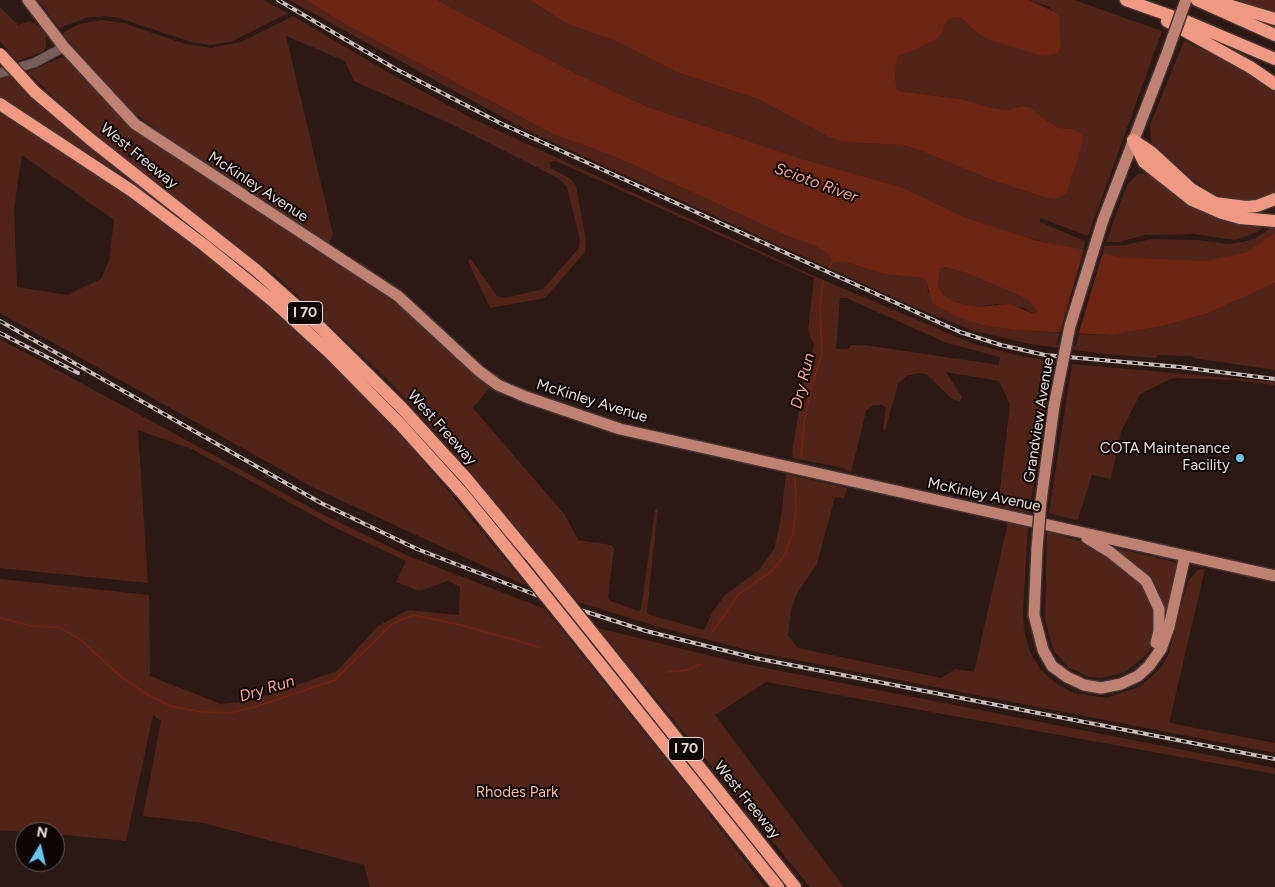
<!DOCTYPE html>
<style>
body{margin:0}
#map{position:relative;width:1275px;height:887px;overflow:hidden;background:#2c1914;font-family:Figtree,sans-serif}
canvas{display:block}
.north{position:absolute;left:15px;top:822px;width:50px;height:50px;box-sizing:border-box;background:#0e0605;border:1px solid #665c5a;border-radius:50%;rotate:9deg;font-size:14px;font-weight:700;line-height:20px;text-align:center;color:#ebddd9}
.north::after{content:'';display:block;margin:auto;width:18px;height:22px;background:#68c4f0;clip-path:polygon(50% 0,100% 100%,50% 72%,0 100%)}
</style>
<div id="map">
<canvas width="1275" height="887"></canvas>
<div class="north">N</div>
</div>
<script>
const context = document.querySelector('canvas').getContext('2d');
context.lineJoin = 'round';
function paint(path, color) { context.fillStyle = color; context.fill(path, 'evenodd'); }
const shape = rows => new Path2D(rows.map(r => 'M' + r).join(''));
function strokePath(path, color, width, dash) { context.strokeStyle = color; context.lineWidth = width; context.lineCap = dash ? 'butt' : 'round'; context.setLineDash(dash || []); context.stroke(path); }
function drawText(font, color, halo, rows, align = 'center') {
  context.font = font + ' Figtree,sans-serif'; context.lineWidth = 4; context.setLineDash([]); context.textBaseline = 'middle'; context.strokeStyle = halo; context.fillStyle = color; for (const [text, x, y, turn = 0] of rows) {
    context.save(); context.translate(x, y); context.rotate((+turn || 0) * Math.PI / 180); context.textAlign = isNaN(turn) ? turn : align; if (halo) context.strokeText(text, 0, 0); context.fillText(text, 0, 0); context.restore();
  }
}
const green = shape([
 [38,0,263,0,288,13,231,42,209,45,188,41,119,18,105,16,86,18,59,28],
 [289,0,306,0,348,26,553,134,618,158,785,235,815,246,828,254,832,262,846,262,883,274,922,278,927,283,928,292,982,325,1015,330,1059,333,1057,345,1076,346,1079,334,1111,335,1163,326,1209,313,1275,283,1275,370,1193,358,1192,356,1157,355,1156,358,1105,354,1030,344,974,331,921,310,524,129],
 [437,0,530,0,565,23,618,42,676,72,758,99,829,137,842,142,902,145,916,149,997,182,1047,198,1056,199,1066,194,1074,129,1059,128,1047,121,1030,107,1022,106,1008,110,993,108,961,99,899,91,896,86,895,68,898,57,941,35,947,21,952,17,960,17,977,33,1058,53,1061,46,1060,19,1049,7,1029,0,1074,0,1162,31,1088,236,1040,218,1040,222,1085,241,1083,251,1019,236,966,218,904,188,799,158,648,107,575,73],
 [1238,0,1275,0,1275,13,1269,11],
 [0,7,18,25,30,21,40,27,46,35,46,47,43,52,17,61,0,41],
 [293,16,396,77,473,119,814,276,971,343,1024,357,1053,361,1029,513,998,506,1010,405,999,381,946,372,962,397,960,402,952,399,926,374,918,373,906,376,898,384,885,431,883,428,886,408,882,405,873,405,866,411,851,473,844,468,793,458,792,453,805,374,814,345,808,330,814,278,556,161,550,162,550,168,571,179,576,186,586,241,585,252,545,298,490,308,468,261,471,259,497,296,505,298,543,289,579,248,580,240,567,187,558,178,451,124,354,81,345,61,286,36,333,234,329,243,164,135,130,110,64,36,64,32,79,24,102,20,123,23,185,44,211,48,241,42],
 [840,298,846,298,947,343,1000,357,999,365,864,345,851,345,848,349,836,349],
 [1184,41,1231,63,1275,90,1275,192,1250,201,1221,198,1193,180,1151,142,1150,125],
 [62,57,73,63,104,100,137,132,404,308,472,373,491,386,473,408,565,515,578,540,611,545,614,549,608,598,611,601,638,611,641,609,655,510,658,508,647,612,650,615,704,630,713,611,725,595,759,570,774,549,780,524,786,474,847,488,844,498,835,497,817,564,797,593,791,610,788,635,798,648,941,678,955,669,974,672,1008,522,1028,526,1023,612,1024,630,1030,652,1041,670,1057,684,1073,693,1106,698,1139,687,1151,677,1162,666,1169,653,1188,581,1198,570,1205,569,1169,723,1275,743,1275,753,755,652,659,627,578,602,449,446,387,379,276,276,123,156,71,113,27,72],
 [13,75,73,133,138,185,0,97,0,78],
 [0,113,110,184,197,248,264,303,335,367,416,452,527,586,314,488,0,313],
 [22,155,114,220,109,260,101,279,67,295,17,287,14,209],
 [1138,174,1149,174,1266,225,1257,232,1235,240,1194,234,1145,235,1119,242,1106,242,1127,185],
 [1275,225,1275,233,1265,241,1247,252,1223,258,1206,261,1121,257,1102,254,1104,246,1125,245,1152,239,1198,240,1229,244,1243,242,1256,238],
 [945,267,966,273,1014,293,1029,301,1039,311,1035,314,1024,308,996,304,978,307,955,302,944,295,938,286,940,269],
 [0,339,324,515,406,555,545,609,692,792,765,887,370,887,364,865,203,823,143,816,161,721,153,715,126,841,55,834,55,832,0,831,0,579,149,595,150,676,221,704,250,701,337,671,378,626,408,610,459,615,460,587,448,581,419,591,396,582,406,561,338,529,192,449,138,430,148,583,0,568],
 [1072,364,1275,382,1275,385,1234,380,1173,378,1140,394,1121,432,1111,479,1092,475,1078,519,1075,520,1049,513],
 [1047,531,1097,547,1144,584,1156,609,1152,647,1145,656,1125,672,1101,678,1089,677,1068,667,1054,651,1045,620],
 [1114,548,1179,563,1168,613,1162,611],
 [598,628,735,662,1275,768,1275,774,766,682,715,715,844,887,810,887]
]);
const water = shape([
 [306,0,437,0,575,73,648,107,799,158,904,188,966,218,1034,240,1121,257,1206,261,1247,252,1275,233,1275,283,1209,313,1163,326,1111,335,1014,330,982,325,956,316,932,303,927,283,922,278,883,274,846,262,832,262,828,254,815,246,785,235,618,158,553,134,348,26],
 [945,267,966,273,1014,293,1029,301,1038,311,1035,314,1009,304,978,307,955,302,944,295,938,286,940,269],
 [530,0,1029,0,1057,13,1060,19,1061,46,1058,53,1043,56,993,41,977,33,960,17,953,17,947,21,941,35,935,40,898,57,895,68,896,86,899,91,961,99,993,108,1008,110,1022,106,1030,107,1047,121,1059,128,1074,129,1082,134,1083,141,1066,194,1056,199,1047,198,997,182,916,149,902,145,842,142,829,137,758,99,676,72,618,42,565,23]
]);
const pier = shape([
 [1084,249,1103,252,1078,336,1059,336]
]);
const stream = shape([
 [830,267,833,260],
 [801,457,804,422,814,378,822,354,820,307,823,281],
 [0,618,32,626,59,627,81,640,118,674,143,692,170,706,202,712,228,713,255,707,335,680,392,624,413,615,461,625,539,647],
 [713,631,738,595,773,570,785,555,793,533,796,509,795,480],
 [668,672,687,670,701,664]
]);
const minor = shape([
 [0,73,34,63,64,47]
]);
const major = shape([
 [28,0,64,47,135,124,398,296,479,371,498,385,526,397,620,429,1275,576],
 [1182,11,1186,0],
 [1103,220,1166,56],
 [1041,501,1054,406],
 [1087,538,1110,552,1146,581,1159,609,1159,631,1156,643],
 [1037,549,1034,615,1043,650,1052,666,1067,677,1084,685,1101,688,1121,684,1138,676,1149,666,1161,649,1169,627,1185,556]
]);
const highway = shape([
 [1126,0,1188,22,1275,59],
 [1197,0,1275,35],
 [1218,2,1275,19],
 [1167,21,1250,67,1275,84],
 [35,92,90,139,256,270,321,328,401,407,466,478,542,570],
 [0,104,132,191,204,245,273,301,330,353,400,424,463,494,519,563],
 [1133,140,1144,162,1192,200,1222,213,1240,218,1275,221],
 [1133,140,1151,152,1191,189,1215,203,1246,207,1257,206,1275,199],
 [584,644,778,887],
 [607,651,795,887]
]);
const rail = shape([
 [278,0,394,68,502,124,960,332,1001,345,1045,355,1180,367,1275,379],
 [0,321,321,503,417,549,549,600,646,631,755,658,1275,759],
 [0,333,78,373]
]);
const majorBridge = shape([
 [1166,56,1182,11],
 [1054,406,1070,326,1103,220],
 [1037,549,1041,501]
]);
const highwayBridge = shape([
 [0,54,35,92],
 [519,563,584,644],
 [542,570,607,651]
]);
const markers = [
 [1240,458,5,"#68c4f0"]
];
const shields = [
 [305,313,35],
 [686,749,35]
];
const shieldNames = [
 ["I 70",305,313],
 ["I 70",686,749]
];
const streetNames = [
 ["West Freeway",139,156,39],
 ["McKinley Avenue",258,187,33],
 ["McKinley Avenue",592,401,17],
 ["Grandview Avenue",1039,420,-81],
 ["West Freeway",442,428,48],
 ["McKinley Avenue",984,495,12],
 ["West Freeway",747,800,51]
];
const poiNames = [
 ["COTA Maintenance",1230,449],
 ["Facility",1230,466]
];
const parkNames = [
 ["Rhodes Park",517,793]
];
const waterNames = [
 ["Scioto River",816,183,20],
 ["Dry Run",803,381,-76],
 ["Dry Run",267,689,-17]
];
paint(green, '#512419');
paint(water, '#6d2513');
paint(pier, '#2c1914');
strokePath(stream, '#6d2513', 2);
strokePath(minor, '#433431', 11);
strokePath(major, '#433431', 14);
strokePath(highway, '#433431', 15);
strokePath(minor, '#775f59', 9);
strokePath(major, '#bf8172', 11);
strokePath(highway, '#ef9882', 12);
strokePath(rail, '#ccbeb9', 4);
strokePath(rail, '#0e0605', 2, [5.5]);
strokePath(majorBridge, '#433431', 14, []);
strokePath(highwayBridge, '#433431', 15, []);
strokePath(majorBridge, '#bf8172', 11);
strokePath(highwayBridge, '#ef9882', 12);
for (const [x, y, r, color] of markers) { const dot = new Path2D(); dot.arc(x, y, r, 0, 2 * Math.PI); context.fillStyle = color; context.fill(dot); strokePath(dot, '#0e0605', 2); }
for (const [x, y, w] of shields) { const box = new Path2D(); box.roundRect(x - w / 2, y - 11.5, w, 23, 4); context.fillStyle = '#0e0605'; context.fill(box); strokePath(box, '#ebddd9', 1); }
drawText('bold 14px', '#ebddd9', null, shieldNames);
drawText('15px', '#ebddd9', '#0e0605', streetNames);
drawText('15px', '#ebddd9', '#0e0605', poiNames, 'right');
drawText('15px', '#fab8a6', '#0e0605', parkNames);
drawText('italic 16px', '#fca58e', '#0e0605', waterNames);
</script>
